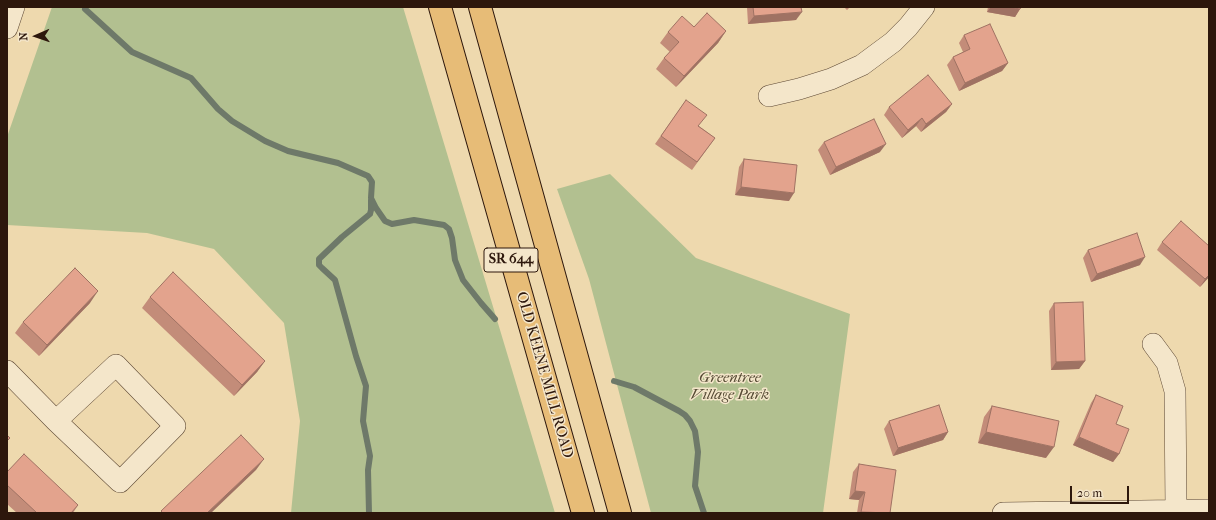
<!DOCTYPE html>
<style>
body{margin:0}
#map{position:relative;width:1216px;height:520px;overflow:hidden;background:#eed9ae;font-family:"IM FELL French Canon",serif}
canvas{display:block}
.frame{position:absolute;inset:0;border:8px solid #2d170c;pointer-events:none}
.north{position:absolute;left:16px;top:16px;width:40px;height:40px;-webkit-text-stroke:3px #f4e6ca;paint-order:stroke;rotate:268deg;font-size:11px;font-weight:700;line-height:16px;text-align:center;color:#2d170c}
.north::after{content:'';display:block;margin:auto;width:14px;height:18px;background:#2d170c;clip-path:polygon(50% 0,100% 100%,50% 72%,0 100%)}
.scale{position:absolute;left:1070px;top:486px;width:59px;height:18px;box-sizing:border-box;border:2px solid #2d170c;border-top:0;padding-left:5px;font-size:12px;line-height:14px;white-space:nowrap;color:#2d170c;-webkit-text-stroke:3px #f4e6ca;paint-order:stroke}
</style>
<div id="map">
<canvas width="1216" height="520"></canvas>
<div class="frame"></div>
<div class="north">N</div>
<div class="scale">20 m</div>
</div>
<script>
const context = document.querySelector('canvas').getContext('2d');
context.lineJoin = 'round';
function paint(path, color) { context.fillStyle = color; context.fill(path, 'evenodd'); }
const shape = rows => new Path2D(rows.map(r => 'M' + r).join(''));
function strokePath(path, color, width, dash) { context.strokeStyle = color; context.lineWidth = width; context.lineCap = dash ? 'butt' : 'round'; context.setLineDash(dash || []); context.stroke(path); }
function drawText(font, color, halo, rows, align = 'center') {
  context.font = font + ' "IM FELL French Canon",serif'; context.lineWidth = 3; context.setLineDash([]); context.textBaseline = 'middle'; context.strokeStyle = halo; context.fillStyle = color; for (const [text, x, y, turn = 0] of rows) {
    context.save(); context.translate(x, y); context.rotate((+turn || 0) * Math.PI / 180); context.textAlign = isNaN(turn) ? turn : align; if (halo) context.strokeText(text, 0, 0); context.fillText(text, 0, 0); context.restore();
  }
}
const green = shape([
 [52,7,403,7,555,513,291,513,300,421,284,323,214,249,147,233,7,225,7,137],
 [610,174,696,258,850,314,823,513,651,513,589,279,557,189]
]);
const stream = shape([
 [85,9,132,52,191,78,218,109,232,121,265,141,288,151,338,163,368,176,372,182,371,198,376,208,385,221,392,224,414,220,444,225,449,229,452,238,455,260,463,280,481,303,495,319],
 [614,381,634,387,679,411,685,415,690,421,695,431,698,452,695,486,704,513],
 [369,513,368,470,370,456,363,421,366,386,356,356,335,280,322,268,319,265,319,259,342,237,370,214,371,210,371,200]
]);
const minor = shape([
 [7,28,14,7],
 [769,96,799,89,831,79,862,65,893,42,908,27,924,7],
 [1153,344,1167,363,1175,391,1176,510],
 [116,365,175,426,120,482,56,421,116,365],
 [7,371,56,421],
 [1003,513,1209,510]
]);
const major = shape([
 [440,7,583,513],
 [480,7,620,513]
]);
const wall = shape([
 [747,7,801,7,796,20,748,24],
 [844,7,850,7,847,10],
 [988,7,1021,7,1020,9,1015,17,987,12],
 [694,27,726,31,718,43,676,87,656,69,664,58,670,52,660,43,668,32],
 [964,35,1008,63,1002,71,959,91,947,65,953,57,963,52,959,43],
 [686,100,699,126,715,138,692,170,655,144],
 [952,104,946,112,921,132,916,126,902,138,884,115,889,107],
 [824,142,880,152,830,175,818,150],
 [744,159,789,201,735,195,739,167],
 [1162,242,1209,246,1209,277,1200,287,1157,250],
 [1088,250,1140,265,1091,282,1083,258],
 [150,297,265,361,257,372,234,396,142,308],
 [90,303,39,356,15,333,23,322],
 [1054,303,1085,361,1079,369,1051,370,1049,311],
 [1096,395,1116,424,1119,454,1113,462,1073,445,1091,403],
 [992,406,1046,458,978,443,984,417],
 [889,421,948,432,943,440,893,456,884,429],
 [859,464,890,513,857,513,859,500,849,499,853,472],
 [7,472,78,505,73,513,17,513,7,504]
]);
const shadedWall = shape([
 [991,7,1008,7,1020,9,1015,17,987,12],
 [802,12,796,20,748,24,754,16],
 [726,31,718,43,676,87,684,76],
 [1008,63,1002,71,959,91,965,83],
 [952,104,946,112,921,132,926,124],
 [922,118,916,126,902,138,908,130],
 [886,144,880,152,830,175,836,167],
 [741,187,794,193,789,201,735,195],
 [1145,257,1140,265,1091,282,1097,274],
 [1209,275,1209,277,1200,287,1205,279],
 [98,291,90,303,39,356,47,345],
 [265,361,257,372,234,396,242,385],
 [1085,361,1079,369,1051,370,1056,362],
 [948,432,943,440,893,456,898,448],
 [986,432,1054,447,1046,458,978,443],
 [1079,437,1119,454,1113,462,1073,445],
 [264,459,256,470,211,513,207,513],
 [855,491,865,492,859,500,849,499]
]);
const building = shape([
 [753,7,801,7,802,12,754,16,753,7],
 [1008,7,1021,7,1020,9,1008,7],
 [707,13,726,31,684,76,664,58,679,42,668,32,682,16,694,27,707,13],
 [990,24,1008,63,965,83,953,57,970,49,964,35,990,24],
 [928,75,952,104,926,124,922,118,908,130,889,107,928,75],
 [686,100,707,115,698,126,715,138,697,162,661,136,686,100],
 [874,119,886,144,836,167,824,142,874,119],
 [744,159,797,165,794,193,741,187,744,159],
 [1181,221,1209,246,1209,275,1205,279,1162,242,1181,221],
 [1137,233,1145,257,1097,274,1088,250,1137,233],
 [75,268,98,291,47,345,23,322,75,268],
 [173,272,265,361,242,385,150,297,173,272],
 [1083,302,1085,361,1056,362,1054,303,1083,302],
 [1096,395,1123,406,1116,424,1129,429,1119,454,1079,437,1096,395],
 [939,405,948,432,898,448,889,421,939,405],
 [992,406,1059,421,1054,447,986,432,992,406],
 [7,435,10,438,7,441,7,435],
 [241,435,264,459,207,513,163,513,161,511,241,435],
 [24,454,78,505,71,513,37,513,7,485,7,472,24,454],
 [859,464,896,470,890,513,861,512,865,492,855,491,859,464]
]);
const shields = [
 [511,260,54]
];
const shieldNames = [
 ["SR 644",511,260]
];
const streetNames = [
 ["OLD KEENE MILL ROAD",544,375,74]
];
const parkNames = [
 ["Greentree",730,378],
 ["Village Park",730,395]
];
paint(green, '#b2c090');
strokePath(stream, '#6e7969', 6);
strokePath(minor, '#5d4834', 22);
strokePath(major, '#2d170c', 24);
strokePath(minor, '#f4e6ca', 21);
strokePath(major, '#e7bc77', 22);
paint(wall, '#c38c79');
paint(shadedWall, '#9f7263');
paint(building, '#e3a38d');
strokePath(building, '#9f7263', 1);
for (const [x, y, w] of shields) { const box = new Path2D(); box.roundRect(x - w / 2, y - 12, w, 24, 3); context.fillStyle = '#f4e6ca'; context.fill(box); strokePath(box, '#2d170c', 1); }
drawText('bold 14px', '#2d170c', null, shieldNames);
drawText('15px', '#2d170c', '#f4e6ca', streetNames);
drawText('italic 15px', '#554a34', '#f4e6ca', parkNames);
</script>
